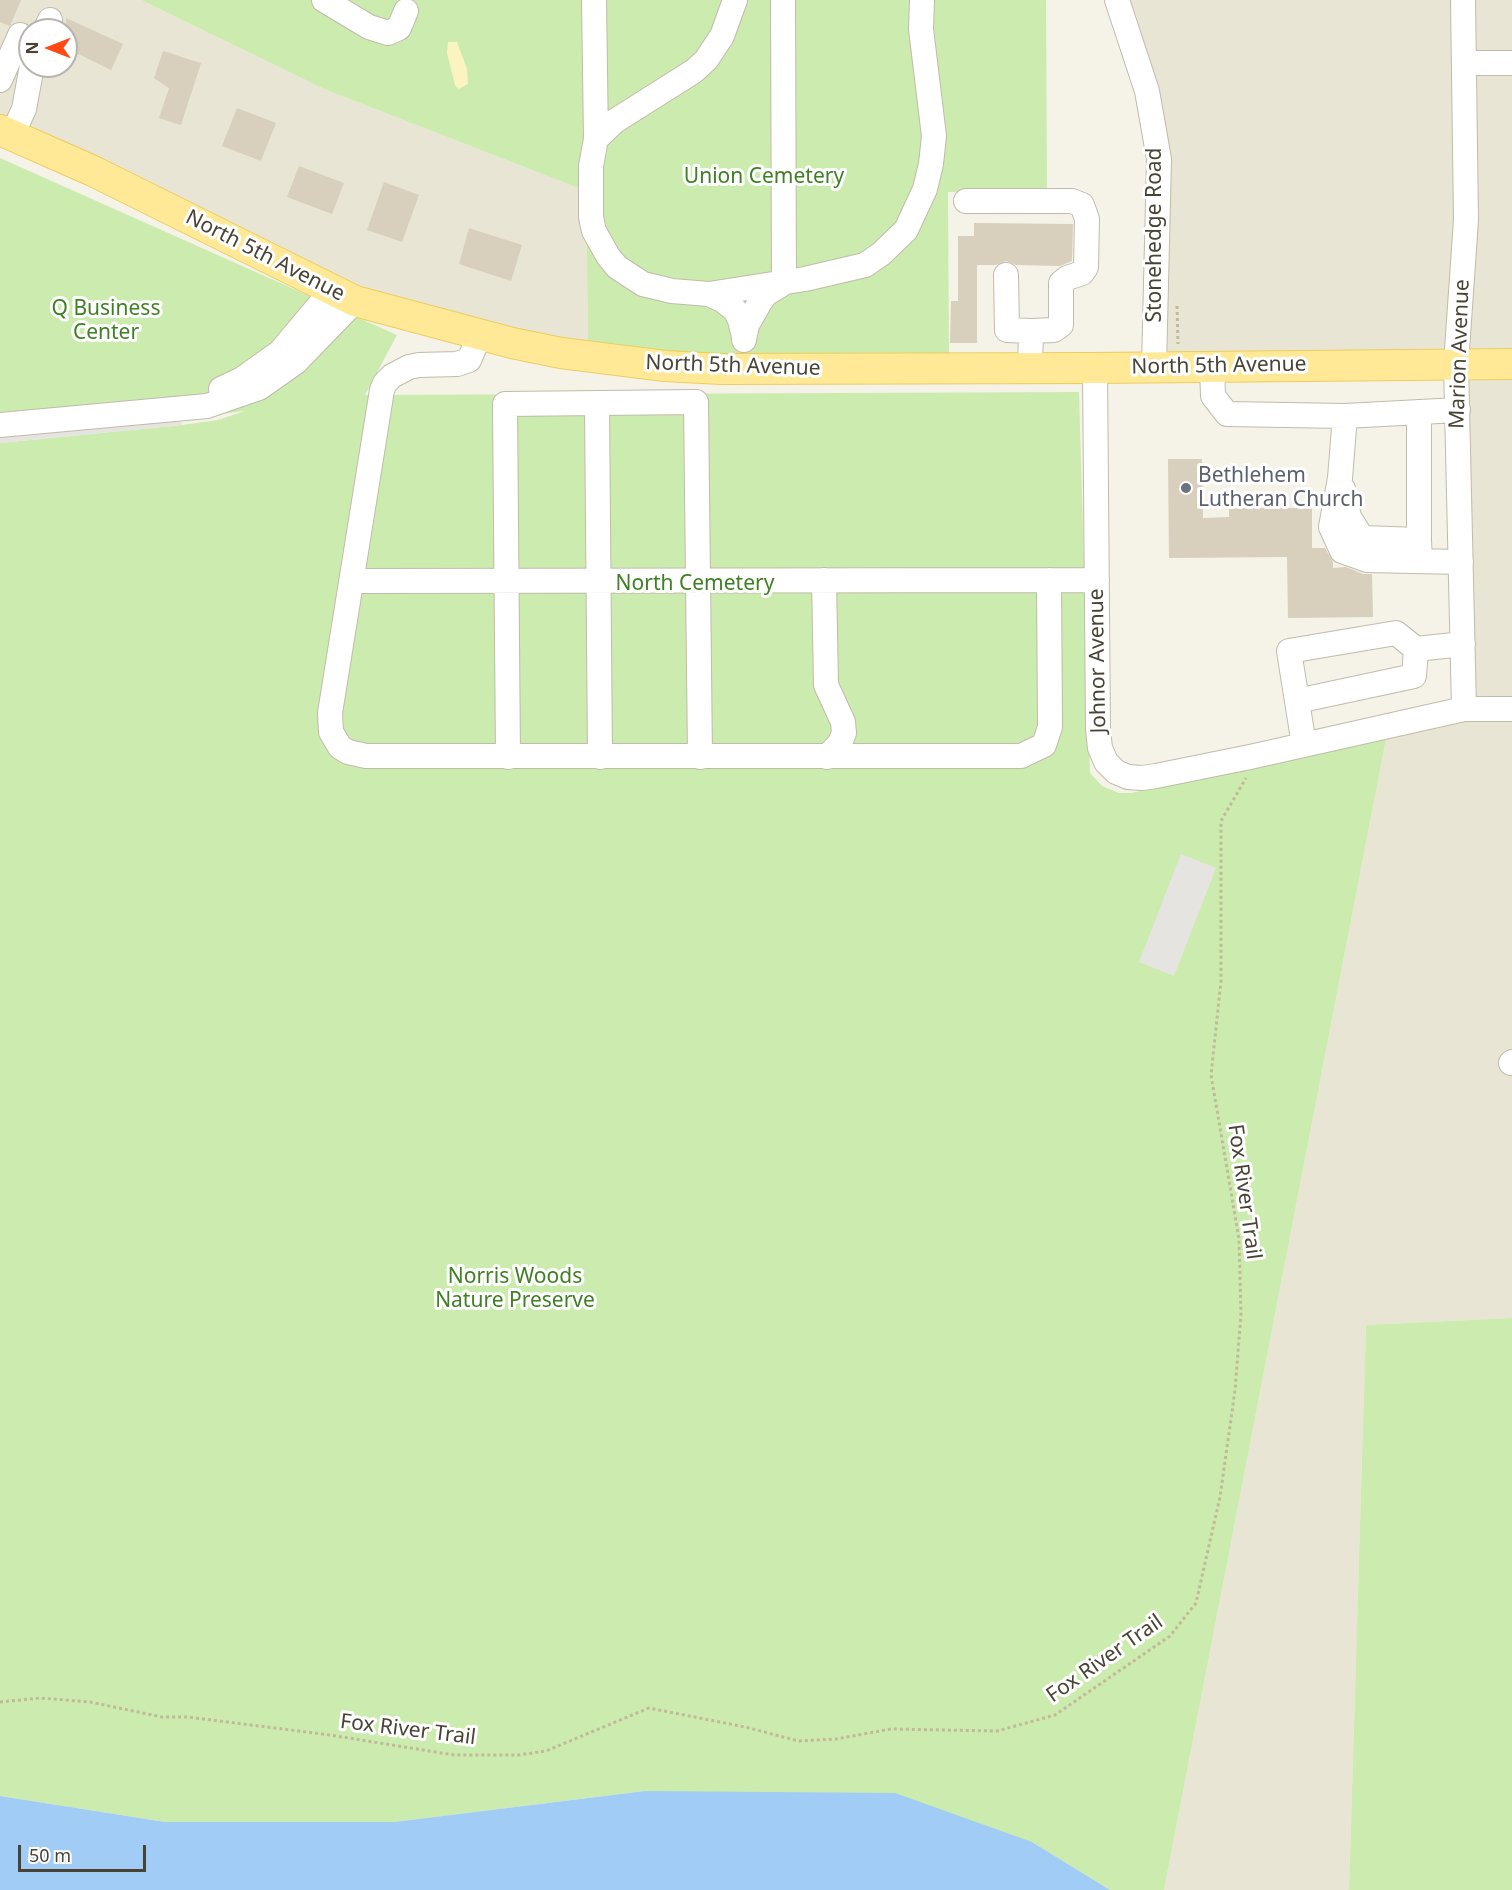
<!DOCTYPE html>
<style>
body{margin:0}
#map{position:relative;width:1512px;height:1890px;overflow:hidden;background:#f5f2e8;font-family:"Noto Sans",sans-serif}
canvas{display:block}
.north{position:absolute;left:18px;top:18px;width:60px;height:60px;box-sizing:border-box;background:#fff;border:2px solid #b6b4af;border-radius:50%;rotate:270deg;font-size:16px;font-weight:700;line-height:24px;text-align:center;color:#494336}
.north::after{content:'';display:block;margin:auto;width:21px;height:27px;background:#ff4a15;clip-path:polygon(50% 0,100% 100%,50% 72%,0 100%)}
.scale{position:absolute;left:18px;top:1845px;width:128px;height:27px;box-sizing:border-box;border:3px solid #494336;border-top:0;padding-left:8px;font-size:18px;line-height:21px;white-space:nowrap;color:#494336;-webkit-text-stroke:4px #fff;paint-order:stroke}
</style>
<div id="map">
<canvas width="1512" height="1890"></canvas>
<div class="north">N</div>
<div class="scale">50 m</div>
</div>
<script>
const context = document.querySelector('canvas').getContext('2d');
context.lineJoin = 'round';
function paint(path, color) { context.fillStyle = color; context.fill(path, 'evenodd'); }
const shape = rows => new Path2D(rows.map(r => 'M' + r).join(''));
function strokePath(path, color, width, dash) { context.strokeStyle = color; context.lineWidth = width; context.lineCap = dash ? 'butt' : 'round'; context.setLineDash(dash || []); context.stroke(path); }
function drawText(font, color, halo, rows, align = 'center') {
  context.font = font + ' "Noto Sans",sans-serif'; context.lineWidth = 6; context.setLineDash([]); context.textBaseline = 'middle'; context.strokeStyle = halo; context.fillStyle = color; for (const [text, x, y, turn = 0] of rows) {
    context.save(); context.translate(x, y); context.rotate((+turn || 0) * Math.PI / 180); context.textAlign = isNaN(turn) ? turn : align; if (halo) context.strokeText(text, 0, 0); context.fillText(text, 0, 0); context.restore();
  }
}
const residential = shape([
 [0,0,141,0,324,89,586,191,588,342,513,332,341,285,0,121],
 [30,30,66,30,66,66,30,66],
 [1126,0,1512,0,1512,357,1163,357,1166,211],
 [1467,371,1512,371,1512,1318,1366,1325,1349,1890,1164,1890,1386,739,1476,719]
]);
const green = shape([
 [141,0,1046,0,1047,191,948,192,949,355,745,356,688,353,588,342,586,191,324,89],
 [0,158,397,335,365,395,1079,392,1090,773,1102,786,1119,793,1131,793,1386,739,1164,1890,1110,1890,1032,1842,645,1791,394,1822,165,1822,0,1796,0,443,182,425,218,420,245,411,0,440],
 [1512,1318,1512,1890,1349,1890,1366,1325]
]);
const sand = shape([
 [448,42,457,42,467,69,468,84,459,89,455,85,447,53]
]);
const parking = shape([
 [178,398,182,425,0,443,0,415],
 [1181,854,1216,868,1174,976,1139,962]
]);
const water = shape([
 [645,1791,895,1793,1032,1842,1110,1890,0,1890,0,1796,165,1822,394,1822]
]);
const building = shape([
 [0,0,21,0,10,26,0,22],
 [66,18,123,44,111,70,66,48],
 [163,51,201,63,181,125,159,118,169,88,154,78],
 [237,108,276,123,261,161,222,146],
 [299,166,344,183,332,214,287,197],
 [384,182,419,195,402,242,367,230],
 [974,223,1073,224,1072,261,1060,266,1016,265,1006,261,996,265,977,265,977,343,950,343,951,301,958,301,958,236,974,236],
 [469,228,522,245,511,281,459,264],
 [1168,459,1202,459,1203,518,1229,517,1229,508,1312,508,1312,548,1325,548,1333,562,1333,568,1346,567,1363,574,1372,574,1373,617,1288,618,1287,557,1169,558]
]);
const path = shape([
 [1177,306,1178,344],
 [0,1702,40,1698,90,1702,162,1717,188,1717,330,1735,454,1755,518,1755,546,1751,649,1708,745,1727,799,1741,836,1739,891,1729,997,1731,1055,1715,1170,1636,1196,1603,1220,1497,1235,1390,1241,1314,1239,1239,1211,1075,1221,981,1221,821,1246,778]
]);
const minor = shape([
 [324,0,369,27,388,33,399,28,406,11],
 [594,0,596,139,591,166,591,217,594,231,608,256,617,267,643,284,672,291,709,294,722,300,735,310,740,320,744,337],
 [1117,0,1147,91,1159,159,1154,367],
 [1463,0,1466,220,1456,364,1464,709],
 [45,30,50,20],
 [1464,63,1512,63],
 [0,80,20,35],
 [12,135,24,109,32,66],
 [596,139,615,121,694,71,706,60,722,36,735,0],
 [966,201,1072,201,1082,205,1087,219,1086,267,1082,273,1067,278,1061,283,1061,325,1054,330,1031,331,1030,368],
 [1006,275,1007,330,1031,331],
 [709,294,805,279,865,265,881,254,906,230,925,189,931,164,934,136,921,29,922,0],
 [480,335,469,360,457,364,419,365,409,367,392,376,385,383,382,390,330,713,331,732,340,747,348,752,366,756,1021,756,1044,745,1050,727,1049,580],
 [744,340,747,325,760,302,766,294,784,283,783,0],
 [1212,366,1213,396,1227,414,1345,416,1458,410],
 [1095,368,1098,729,1100,748,1106,762,1116,772,1128,777,1142,778,1156,776,1250,757,1464,709,1512,709],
 [221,389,242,379,280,352,332,290],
 [597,403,600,757],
 [1419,412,1419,540],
 [1345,416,1340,478,1331,527,1342,551,1367,560,1461,562],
 [0,425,207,406,259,388,296,362,355,301],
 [1343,489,1349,517,1362,538,1419,540,1420,561],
 [824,580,826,685,843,722,844,733,840,743,827,757],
 [352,581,1097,580],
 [1297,701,1414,676,1416,649],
 [1304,745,1289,651,1396,633,1416,649,1463,644],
 [508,757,505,404,696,402,700,757],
 [1511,1063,1512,1062]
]);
const major = shape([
 [0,130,93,171,355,301,512,343,561,353,665,366,721,369,1095,368,1512,364]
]);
const markers = [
 [1186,488,6,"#6b7280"]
];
const parkNames = [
 ["Union Cemetery",764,177],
 ["Q Business",106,309],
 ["Center",106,333],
 ["North Cemetery",695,584],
 ["Norris Woods",515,1277],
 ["Nature Preserve",515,1301]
];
const streetNames = [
 ["Stonehedge Road",1155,235,-90],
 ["North 5th Avenue",265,256,27],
 ["Marion Avenue",1460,354,-88],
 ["North 5th Avenue",733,366,2],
 ["North 5th Avenue",1219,366,-1],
 ["Johnor Avenue",1098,661,-91],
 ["Fox River Trail",1244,1192,82],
 ["Fox River Trail",1105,1659,-35],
 ["Fox River Trail",408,1730,7]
];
const worshipNames = [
 ["Bethlehem",1198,476],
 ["Lutheran Church",1198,500]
];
paint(residential, '#e9e5d5');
paint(green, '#cbecae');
paint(sand, '#fbf4c1');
paint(parking, '#e6e4e0');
paint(water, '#a0ccf6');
paint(building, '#d8cfbc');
strokePath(minor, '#c1bbaa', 26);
strokePath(major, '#eccd5e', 32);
strokePath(path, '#c4b89a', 3, [3, 3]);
strokePath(minor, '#fff', 24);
strokePath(major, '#ffe997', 30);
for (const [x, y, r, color] of markers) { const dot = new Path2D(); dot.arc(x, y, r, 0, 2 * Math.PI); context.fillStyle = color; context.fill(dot); strokePath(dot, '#fff', 2); }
drawText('21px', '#408024', '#fff', parkNames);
drawText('21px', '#494336', '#fff', streetNames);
drawText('21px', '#5b616d', '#fff', worshipNames, 'left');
</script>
